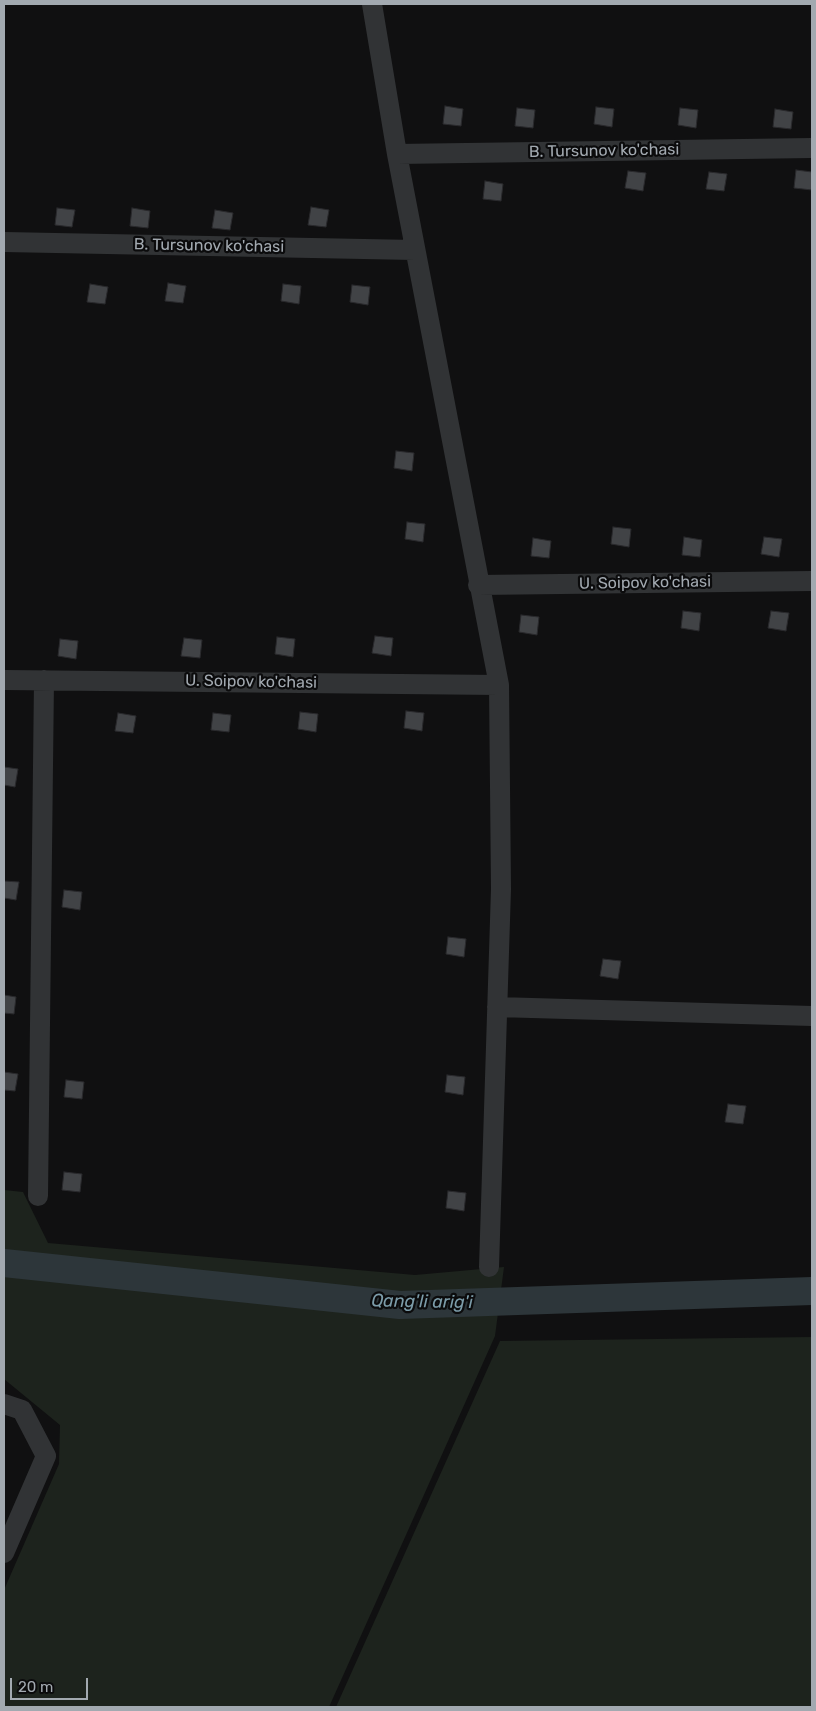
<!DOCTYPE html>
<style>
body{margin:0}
#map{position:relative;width:816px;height:1711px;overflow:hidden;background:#101011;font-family:Rubik,sans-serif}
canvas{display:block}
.frame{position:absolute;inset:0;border:5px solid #a2a9b0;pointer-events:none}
.scale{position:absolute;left:10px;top:1678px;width:78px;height:22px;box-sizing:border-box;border:2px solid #a2a9b0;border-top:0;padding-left:6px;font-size:15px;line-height:18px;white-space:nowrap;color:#a2a9b0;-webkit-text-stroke:4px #0b0b0c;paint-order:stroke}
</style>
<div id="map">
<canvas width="816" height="1711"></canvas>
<div class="frame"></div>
<div class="scale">20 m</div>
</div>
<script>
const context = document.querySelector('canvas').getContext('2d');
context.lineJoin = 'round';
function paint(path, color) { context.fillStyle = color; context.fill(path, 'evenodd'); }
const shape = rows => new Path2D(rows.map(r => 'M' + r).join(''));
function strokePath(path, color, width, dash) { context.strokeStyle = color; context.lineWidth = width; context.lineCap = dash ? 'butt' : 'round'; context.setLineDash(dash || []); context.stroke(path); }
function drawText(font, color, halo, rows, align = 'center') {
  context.font = font + ' Rubik,sans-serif'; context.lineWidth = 4.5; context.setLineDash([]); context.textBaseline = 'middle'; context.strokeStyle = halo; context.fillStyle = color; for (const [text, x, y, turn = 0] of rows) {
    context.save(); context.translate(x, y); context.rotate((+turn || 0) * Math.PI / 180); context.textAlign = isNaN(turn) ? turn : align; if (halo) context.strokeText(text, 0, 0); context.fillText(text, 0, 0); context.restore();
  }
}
const green = shape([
 [4,1190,23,1192,48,1243,415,1275,504,1267,495,1336,329,1707,4,1707,4,1590,59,1464,60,1425,4,1379],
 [812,1337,812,1707,336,1707,500,1341]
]);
const canal = shape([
 [4,1263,400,1305,812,1291]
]);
const building = shape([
 [445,106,463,109,461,126,443,124,445,106],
 [596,107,614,109,612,127,594,124,596,107],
 [517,108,535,110,533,128,515,126,517,108],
 [680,108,698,110,696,128,678,125,680,108],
 [775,109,793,112,791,129,773,127,775,109],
 [796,170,812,172,812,190,794,188,796,170],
 [628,171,646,173,643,191,625,188,628,171],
 [709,172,727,174,724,191,706,189,709,172],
 [485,181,503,184,501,201,483,199,485,181],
 [311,207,329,210,326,227,308,225,311,207],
 [57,208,75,210,72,227,55,225,57,208],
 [132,208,150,211,148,228,130,226,132,208],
 [215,210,233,213,230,230,212,228,215,210],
 [168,283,186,286,183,303,165,301,168,283],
 [90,284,108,287,105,304,87,302,90,284],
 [283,284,301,286,299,304,281,301,283,284],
 [352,285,370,287,368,305,350,302,352,285],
 [396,451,414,453,412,471,394,468,396,451],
 [407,522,425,524,423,542,405,539,407,522],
 [613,527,631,529,629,547,611,544,613,527],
 [684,537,702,540,700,557,682,555,684,537],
 [764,537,782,539,779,557,761,554,764,537],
 [533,538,551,541,549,558,531,556,533,538],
 [683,611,701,613,699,631,681,628,683,611],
 [771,611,789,613,786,631,768,628,771,611],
 [521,615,539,617,537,635,519,632,521,615],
 [375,636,393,638,391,656,372,653,375,636],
 [277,637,295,639,293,657,275,654,277,637],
 [184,638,202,640,200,658,181,656,184,638],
 [60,639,78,641,76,659,58,656,60,639],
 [406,711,424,713,422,731,404,728,406,711],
 [300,712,318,714,316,732,298,729,300,712],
 [118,713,136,716,133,733,115,731,118,713],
 [213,713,231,715,229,732,211,730,213,713],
 [4,767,18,769,15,787,4,785,4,767],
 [4,881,19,882,16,900,4,898,4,881],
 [64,890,82,892,80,910,62,907,64,890],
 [448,937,466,939,464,957,446,954,448,937],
 [603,959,621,961,618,979,600,976,603,959],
 [4,995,16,997,14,1014,4,1013,4,995],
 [4,1072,18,1074,15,1091,4,1090,4,1072],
 [447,1075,465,1077,463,1095,445,1092,447,1075],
 [66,1080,84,1082,82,1099,64,1097,66,1080],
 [728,1104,746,1106,743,1124,725,1122,728,1104],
 [64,1172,82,1174,80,1192,62,1190,64,1172],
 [448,1191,466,1193,464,1211,446,1208,448,1191]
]);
const minor = shape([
 [372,4,397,154,499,685,501,889,489,1267],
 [397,154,812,148],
 [4,242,415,250],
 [478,585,812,581],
 [4,680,499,685],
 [497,1007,812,1016],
 [38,1196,44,680],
 [4,1404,22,1410,46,1456,4,1553]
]);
const streetNames = [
 ["B. Tursunov ko'chasi",604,151,-1],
 ["B. Tursunov ko'chasi",209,246,1],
 ["U. Soipov ko'chasi",645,583,-1],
 ["U. Soipov ko'chasi",251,682,1]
];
const waterNames = [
 ["Qang'li arig'i",422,1302,1]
];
paint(green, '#1d231d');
strokePath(canal, '#2d363a', 28);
paint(building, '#414346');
strokePath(building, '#2a2a2d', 1);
strokePath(minor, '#313335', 20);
drawText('16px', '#a2a9b0', '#0b0b0c', streetNames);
drawText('italic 18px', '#7c9ca9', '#0b0b0c', waterNames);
</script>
